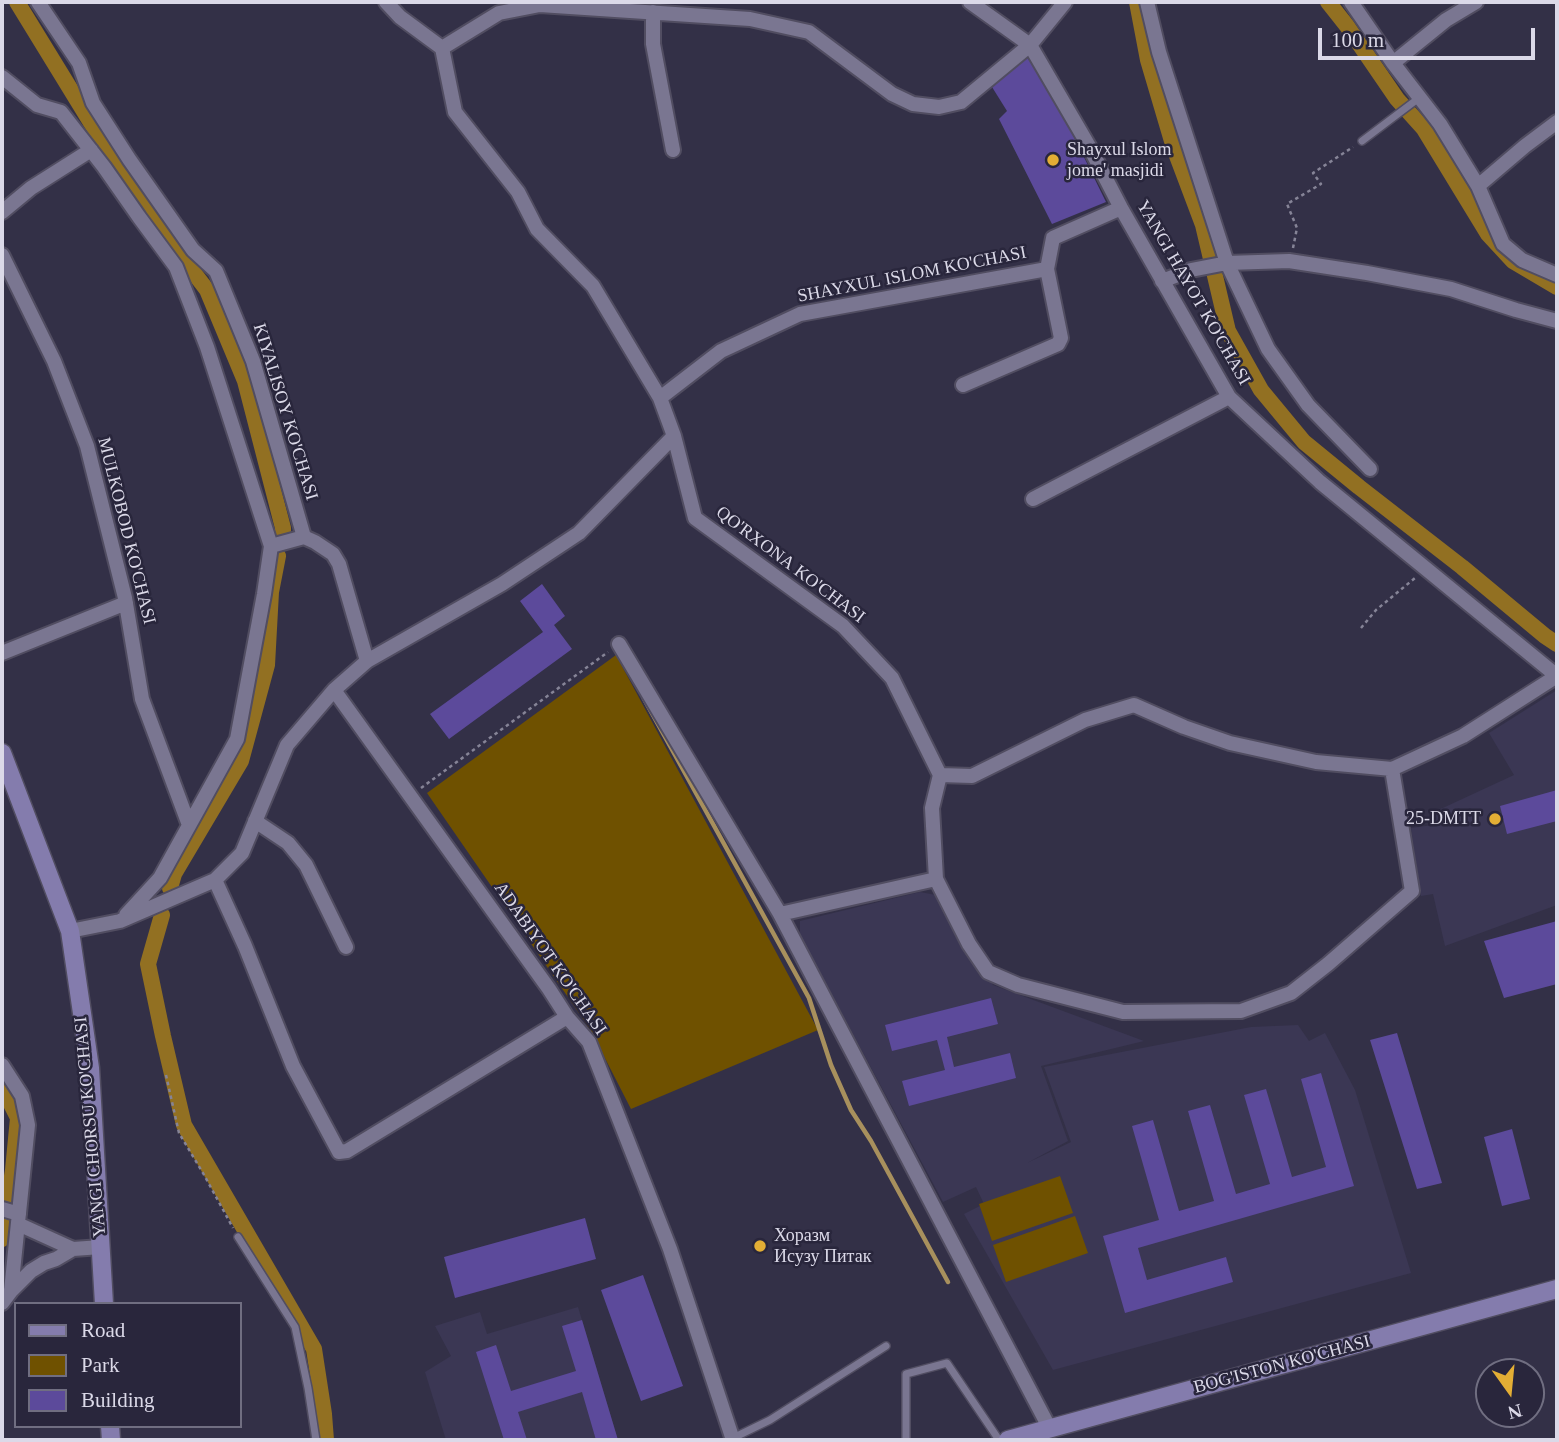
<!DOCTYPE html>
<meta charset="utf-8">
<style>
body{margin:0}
#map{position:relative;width:1559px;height:1442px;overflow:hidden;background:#333047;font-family:"Times New Roman",serif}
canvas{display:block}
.frame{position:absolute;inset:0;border:4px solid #dbd9e8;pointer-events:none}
.legend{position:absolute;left:14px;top:1302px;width:228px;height:126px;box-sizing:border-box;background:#29263c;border:2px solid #706e81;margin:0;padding:9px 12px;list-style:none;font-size:21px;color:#dbd9e8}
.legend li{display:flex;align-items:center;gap:14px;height:35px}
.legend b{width:35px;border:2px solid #706e81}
.north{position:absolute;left:1475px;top:1358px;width:70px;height:70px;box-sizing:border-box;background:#29263c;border:2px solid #706e81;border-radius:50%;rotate:165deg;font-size:19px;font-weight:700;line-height:28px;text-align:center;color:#dbd9e8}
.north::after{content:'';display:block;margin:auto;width:24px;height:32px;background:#e3ae35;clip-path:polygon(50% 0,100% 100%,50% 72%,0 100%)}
.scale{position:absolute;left:1318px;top:28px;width:217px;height:32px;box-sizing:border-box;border:4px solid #dbd9e8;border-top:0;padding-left:9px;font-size:21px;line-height:24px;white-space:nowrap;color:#dbd9e8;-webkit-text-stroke:5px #29263c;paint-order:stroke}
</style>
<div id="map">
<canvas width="1559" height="1442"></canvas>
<div class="frame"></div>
<ul class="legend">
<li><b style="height:9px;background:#847cad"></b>Road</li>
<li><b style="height:19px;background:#6f5100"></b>Park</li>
<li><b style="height:19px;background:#5c4a9b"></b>Building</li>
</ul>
<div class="north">N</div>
<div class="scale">100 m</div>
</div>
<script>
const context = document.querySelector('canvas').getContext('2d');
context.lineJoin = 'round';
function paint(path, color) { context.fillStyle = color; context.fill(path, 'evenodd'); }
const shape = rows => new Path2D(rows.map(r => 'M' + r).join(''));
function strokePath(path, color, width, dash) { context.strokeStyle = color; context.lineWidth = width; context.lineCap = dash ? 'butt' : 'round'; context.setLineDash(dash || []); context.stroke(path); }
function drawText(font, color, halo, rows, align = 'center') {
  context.font = font + ' "Times New Roman",serif'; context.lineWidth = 5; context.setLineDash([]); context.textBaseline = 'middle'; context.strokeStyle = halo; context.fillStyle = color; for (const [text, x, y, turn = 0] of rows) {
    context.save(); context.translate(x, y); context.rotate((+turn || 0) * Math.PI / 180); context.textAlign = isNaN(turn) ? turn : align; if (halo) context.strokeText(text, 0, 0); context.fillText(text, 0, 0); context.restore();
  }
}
const built = shape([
 [1557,690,1557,905,1445,946,1433,894,1421,896,1411,828,1433,825,1432,813,1514,775,1489,733],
 [920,892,936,895,993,985,1144,1041,1041,1066,1068,1141,1027,1163,1071,1142,1044,1067,1251,1027,1298,1025,1309,1041,1325,1033,1355,1090,1411,1273,1053,1370,964,1214,984,1204,976,1187,943,1202,800,935,800,921],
 [578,1307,618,1440,446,1440,425,1372,451,1356,435,1326,480,1312,487,1334]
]);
const green = shape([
 [616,655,818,1030,631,1109,590,1029,427,793],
 [1060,1176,1073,1213,992,1241,979,1204],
 [1075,1216,1088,1253,1006,1282,993,1245]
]);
const stream = shape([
 [643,697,809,998,831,1065,851,1110,871,1141,948,1282]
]);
const canal = shape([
 [17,2,139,201,207,290,245,381,283,528,283,531],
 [1137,2,1148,60,1174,148,1203,225,1228,331,1261,390,1304,442,1359,487,1462,567,1545,636,1557,644],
 [1328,2,1347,26,1397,99,1424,129,1488,234,1513,261,1557,287],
 [170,888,174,874,241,761,267,665,271,592,278,556],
 [162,915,148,964,163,1036,184,1125,314,1349,324,1414,326,1440],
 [2,1086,18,1118,13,1170,2,1239]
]);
const building = shape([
 [1028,56,1048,84,1106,202,1052,224,999,119,1007,111,992,87],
 [542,584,565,616,554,625,572,649,449,739,430,714,543,632,520,601],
 [1557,790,1557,821,1507,834,1500,806],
 [1557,921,1557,984,1504,998,1484,941],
 [991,998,998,1024,947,1037,954,1067,1010,1053,1016,1078,909,1106,902,1081,945,1070,937,1040,892,1051,885,1025],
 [1397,1033,1442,1183,1417,1189,1370,1040],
 [1321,1073,1354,1186,1138,1248,1147,1280,1226,1257,1233,1282,1125,1313,1103,1236,1159,1220,1132,1126,1153,1120,1179,1211,1214,1201,1188,1111,1210,1105,1236,1194,1270,1184,1244,1095,1266,1089,1292,1177,1326,1167,1301,1079],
 [1512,1129,1530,1199,1502,1206,1484,1137],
 [585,1218,596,1259,455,1298,444,1257],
 [643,1275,683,1386,641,1401,601,1290],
 [582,1320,618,1440,596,1440,582,1392,518,1412,527,1440,504,1440,476,1352,496,1345,511,1391,576,1371,562,1326]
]);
const path = shape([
 [1293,248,1297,228,1287,204,1321,184,1313,173,1353,147],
 [1361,628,1376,610,1415,578],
 [421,788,608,652],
 [166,1075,179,1133,203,1173,233,1228]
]);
const lane = shape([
 [1362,141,1419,98],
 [238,1237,295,1327,308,1388,316,1440],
 [733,1438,770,1420,886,1346],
 [906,1440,906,1374,947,1363,999,1440]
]);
const street = shape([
 [38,2,79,63,93,103,129,159,193,250,216,271,253,361,304,537,315,542,333,554,339,564,367,661],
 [386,2,400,17,442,48,455,112,518,192,537,229,593,286,660,398,674,436,695,518,843,626,892,678,940,775],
 [970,2,1030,45,1090,148,1121,208,1229,397,1320,482,1557,676],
 [1147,2,1159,52,1227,263,1268,349,1308,405,1370,469],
 [1351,2,1393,63,1440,124,1478,186,1503,244,1522,260,1557,275],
 [653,12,653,44,673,150],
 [442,48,499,13,540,5,750,19,809,32,892,94,913,104,939,107,961,102,1030,45,1065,2],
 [1393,63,1446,20,1476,2],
 [2,77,37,105,61,112,104,167,139,217,176,267,207,347,271,546],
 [1478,186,1525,146,1557,122],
 [2,212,31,188,91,150],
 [2,255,54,361,87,446,125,598,142,699,189,825],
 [1162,281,1191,270,1227,263,1289,261,1367,273,1451,289,1516,310,1557,321],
 [963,385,1058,344,1061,338,1047,269],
 [660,398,721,351,800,314,1047,269,1053,238,1121,208],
 [1033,499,1229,397],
 [619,644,780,914,1050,1429],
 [2,653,126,603],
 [334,690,549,989,567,1017,589,1042,670,1249,733,1440],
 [940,775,932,808,936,879,969,944,988,972,1018,985,1123,1012,1241,1011,1291,993,1328,964,1412,891,1392,769],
 [940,775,972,776,1085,720,1134,705,1184,727,1230,743,1316,762,1392,769,1463,736,1557,676],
 [255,821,288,843,306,865,346,947],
 [215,880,245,946,293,1066,339,1152,347,1151,567,1017],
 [780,914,936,879],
 [126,915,160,878,237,739,264,594,271,546,304,537],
 [70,931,120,921,215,880,242,853,287,745,334,690,367,661,502,584,579,533,674,436],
 [2,1065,22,1096,28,1125,11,1291,2,1303],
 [2,1209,19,1214],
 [18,1224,73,1249],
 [11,1291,31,1271,44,1263,56,1259,73,1249,101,1247]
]);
const secondary = shape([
 [2,753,70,931,90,1068,104,1304],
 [110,1426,111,1440],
 [1008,1440,1557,1289]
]);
const markers = [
 [1053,160,7,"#e3ae35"],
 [1495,819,7,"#e3ae35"],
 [760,1246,7,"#e3ae35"]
];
const poiNames = [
 ["Shayxul Islom",1067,150],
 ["jome' masjidi",1067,171],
 ["25-DMTT",1481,819,"right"],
 ["Хоразм",774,1236],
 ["Исузу Питак",774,1257]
];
const streetNames = [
 ["SHAYXUL ISLOM KO'CHASI",912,275,-11],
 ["YANGI HAYOT KO'CHASI",1193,293,60],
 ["KIYALISOY KO'CHASI",285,412,73],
 ["MULKOBOD KO'CHASI",126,531,76],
 ["QO'RXONA KO'CHASI",790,565,37],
 ["ADABIYOT KO'CHASI",550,959,55],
 ["YANGI CHORSU KO'CHASI",91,1127,-95],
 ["BOG'ISTON KO'CHASI",1282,1365,-15]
];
paint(built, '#3b3754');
paint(green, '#6f5100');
strokePath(stream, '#a8905d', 4.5);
strokePath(canal, '#927022', 16);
paint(building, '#5c4a9b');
strokePath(lane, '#514d61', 10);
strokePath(street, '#514d61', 18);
strokePath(secondary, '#514d61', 21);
strokePath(path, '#868497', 2.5, [3.5, 3.5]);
strokePath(lane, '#7a7691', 7);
strokePath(street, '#7a7691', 14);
strokePath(secondary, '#847cad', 18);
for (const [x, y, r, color] of markers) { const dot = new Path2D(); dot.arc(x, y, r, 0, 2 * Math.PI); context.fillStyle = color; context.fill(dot); strokePath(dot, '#29263c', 2.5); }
drawText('18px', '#dbd9e8', '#29263c', poiNames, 'left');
drawText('18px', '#dbd9e8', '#29263c', streetNames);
</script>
